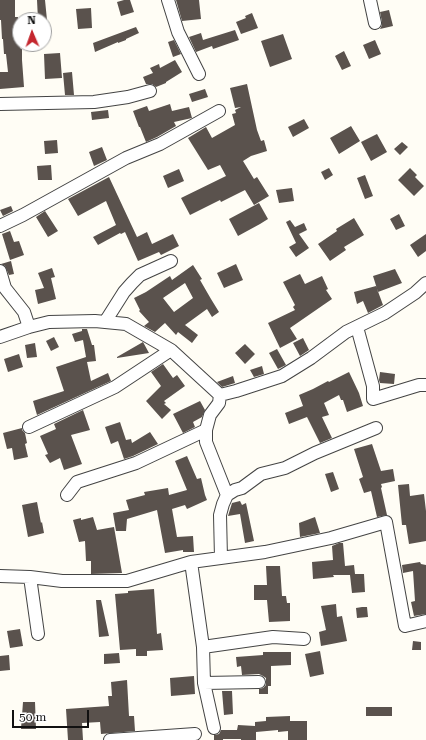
<!DOCTYPE html>
<style>
body{margin:0}
#map{position:relative;width:426px;height:740px;overflow:hidden;background:#fffdf5;font-family:"Roboto Serif",serif}
canvas{display:block}
.north{position:absolute;left:12px;top:12px;width:40px;height:40px;box-sizing:border-box;background:#fff;border:1px solid #a0a0a0;border-radius:50%;rotate:358deg;font-size:11px;font-weight:700;line-height:16px;text-align:center;color:#111}
.north::after{content:'';display:block;margin:auto;width:14px;height:18px;background:#c4262e;clip-path:polygon(50% 0,100% 100%,50% 72%,0 100%)}
.scale{position:absolute;left:12px;top:710px;width:77px;height:18px;box-sizing:border-box;border:2px solid #111;border-top:0;padding-left:5px;font-size:12px;line-height:14px;white-space:nowrap;color:#111;-webkit-text-stroke:3px #fff;paint-order:stroke}
</style>
<div id="map">
<canvas width="426" height="740"></canvas>
<div class="north">N</div>
<div class="scale">50 m</div>
</div>
<script>
const context = document.querySelector('canvas').getContext('2d');
context.lineJoin = 'round';
function paint(path, color) { context.fillStyle = color; context.fill(path, 'evenodd'); }
const shape = rows => new Path2D(rows.map(r => 'M' + r).join(''));
function strokePath(path, color, width, dash) { context.strokeStyle = color; context.lineWidth = width; context.lineCap = dash ? 'butt' : 'round'; context.setLineDash(dash || []); context.stroke(path); }
const building = shape([
 [0,0,15,0,15,17,18,17,20,48,22,49,22,60,24,87,0,89,0,72,8,72,6,54,4,54,3,39,2,39,1,20,0,20],
 [37,0,45,0,47,20,38,20],
 [124,0,130,0,134,12,121,16,117,2],
 [176,0,199,0,201,19,182,21],
 [91,8,92,28,78,29,76,9],
 [389,10,393,26,380,29,382,25,382,22,380,12],
 [252,13,258,28,241,34,236,22,246,18,245,16],
 [136,27,139,33,126,39,126,40,118,43,118,42,95,52,93,43],
 [235,30,239,40,213,49,212,46,196,52,189,37,201,33,203,40],
 [283,34,292,59,270,67,261,41],
 [174,40,181,54,173,57,168,42],
 [375,40,381,54,369,59,363,45],
 [344,51,351,66,342,70,335,56],
 [60,53,62,78,45,79,44,54],
 [175,60,182,72,166,82,166,83,156,87,152,84,146,84,143,77,153,73,150,68,159,64,160,68],
 [72,72,74,95,65,95,63,73],
 [247,84,257,130,261,141,264,140,267,151,251,156,243,161,254,179,257,177,269,196,254,205,245,190,221,202,220,200,190,215,181,198,226,176,220,165,208,170,188,138,206,127,212,138,235,125,232,114,236,113,235,110,241,107,235,108,230,88],
 [205,89,208,97,192,102,189,94],
 [170,104,172,111,189,107,192,118,174,122,176,126,157,137,146,142,140,127,139,127,133,111,147,106,149,111],
 [108,110,109,118,92,120,91,112],
 [304,119,309,128,293,137,288,127],
 [351,126,360,141,339,154,330,138],
 [377,134,387,152,371,161,361,142],
 [57,140,58,153,45,154,44,141],
 [402,142,408,147,400,155,394,149],
 [102,147,107,160,94,166,89,152],
 [51,165,52,180,38,180,37,166],
 [329,168,333,175,325,180,321,172],
 [410,168,417,175,415,177,424,186,414,196,398,180],
 [179,169,184,181,168,188,163,176],
 [365,175,373,196,365,199,357,178],
 [109,177,137,237,147,232,152,244,173,234,179,246,161,255,159,252,138,261,125,232,121,234,120,233,98,245,93,237,116,225,106,201,78,216,68,199],
 [292,188,294,201,279,203,276,190],
 [259,203,268,219,260,224,238,236,229,219],
 [11,206,13,211,3,216,0,210],
 [45,211,58,231,48,237,36,217],
 [399,214,405,226,396,230,390,219],
 [354,218,364,235,344,247,346,250,330,261,318,244,337,231,336,229],
 [290,220,295,227,304,223,307,230,299,234,309,248,296,257,289,247,296,243,286,222],
 [10,231,14,242,19,241,24,255,10,260,2,234],
 [426,234,426,251,418,257,410,245],
 [11,261,14,274,9,275,5,266,1,264],
 [236,264,243,280,224,288,217,273],
 [193,265,202,279,200,280,211,299,219,312,212,317,207,309,185,325,198,335,192,343,178,332,176,335,165,323,155,332,144,326,149,322,139,311,140,310,134,298,146,292,170,276,172,280],
 [185,283,193,298,174,312,163,298],
 [52,268,55,277,51,278,56,299,38,304,35,290,44,288,38,273],
 [395,269,402,283,378,292,373,276],
 [300,274,305,284,322,276,328,289,326,290,332,299,290,328,297,339,280,348,268,323,295,310,293,307,295,305,283,282],
 [376,286,383,305,368,313,363,301,357,304,354,292],
 [82,329,87,329,92,345,94,345,96,361,87,362,91,381,108,373,111,381,37,415,33,401,64,391,56,367,86,357,83,340,75,342,72,334,82,331],
 [54,337,59,347,51,351,46,341],
 [303,338,309,350,300,356,293,343],
 [143,342,149,353,117,358,117,357],
 [35,343,37,357,27,358,25,345],
 [245,344,255,354,245,364,235,353],
 [277,349,286,365,278,369,269,353],
 [19,354,23,367,8,372,4,359],
 [163,364,173,378,177,375,185,386,164,401,166,403,164,404,171,410,162,419,146,401,161,386,151,372],
 [262,366,264,374,254,377,250,370],
 [349,372,359,393,363,406,347,412,343,400,341,400,339,395,324,403,329,415,322,417,332,438,320,443,307,417,289,424,285,413,303,406,299,395,313,389,328,381,329,382],
 [380,372,395,374,394,384,380,383,379,380],
 [233,376,235,383,222,387,217,382],
 [200,401,205,410,202,417,193,422,195,427,183,433,173,414],
 [83,410,90,430,71,435,82,464,64,470,60,458,50,463,45,455,48,454,40,436,56,429,54,424],
 [120,422,126,440,131,439,132,443,150,432,158,444,133,456,124,459,118,441,111,444,105,427],
 [22,428,22,430,25,433,27,443,25,444,28,457,14,460,12,448,7,449,3,433],
 [372,444,381,471,393,469,395,481,381,484,382,487,381,488,387,515,377,517,371,491,364,493,359,479,363,477,354,449],
 [187,456,197,479,201,478,205,495,207,500,187,509,185,505,172,509,177,537,193,536,194,552,183,552,183,550,165,553,157,510,127,519,126,531,116,531,113,513,129,510,126,500,145,495,144,492,168,488,169,495,187,490,175,461],
 [333,472,339,489,331,492,325,474],
 [409,484,410,496,424,494,426,511,426,541,409,544,406,525,402,525,398,485],
 [240,501,242,505,246,503,254,541,245,543,240,514,228,516,232,503],
 [37,502,41,523,42,522,44,533,28,537,22,505],
 [93,517,97,530,114,527,122,573,91,574,91,561,86,561,85,541,79,542,73,520,81,518,81,520],
 [315,517,320,533,300,537,299,523],
 [339,543,343,543,345,566,354,565,355,574,364,574,365,592,352,593,350,575,333,575,334,577,313,579,312,562,333,560,332,546],
 [420,562,421,564,426,565,426,614,414,616,411,602,415,601,413,571,403,573,402,565],
 [266,566,280,566,282,596,286,596,287,603,290,603,290,621,269,622,267,600,254,600,254,585,267,585],
 [154,589,157,634,161,633,163,650,147,651,147,656,136,656,136,649,120,650,115,594,128,593,128,591],
 [96,600,101,600,109,636,99,637],
 [336,604,337,617,342,616,347,641,321,646,319,632,326,630,321,606],
 [362,607,367,607,368,617,357,618,356,608],
 [20,629,23,646,10,648,7,631],
 [413,641,421,642,421,650,412,650],
 [320,651,324,674,310,677,305,654],
 [263,652,291,652,291,665,271,666,271,686,268,686,268,694,259,694,259,689,263,688,266,685,266,678,263,676,259,674,242,675,241,666,237,667,236,657,263,655],
 [119,653,120,663,104,664,104,654],
 [9,655,10,670,0,671,0,656],
 [194,676,195,694,171,696,170,678],
 [127,680,129,716,134,716,135,731,101,734,100,722,82,723,83,740,68,740,66,709,109,706,108,696,112,696,111,682],
 [222,691,232,691,233,714,224,715],
 [23,702,35,702,36,729,21,729],
 [366,707,392,707,392,716,366,716],
 [290,716,290,721,307,721,307,740,288,740,288,731,278,732,278,730,256,732,256,728,256,740,241,740,241,739,223,739,223,740,214,740,214,735,219,734,221,730,237,730,238,725,255,726,255,722,266,721,266,717]
]);
const minor = shape([
 [168,0,178,32,199,74],
 [370,0,375,23],
 [0,104,94,102,128,97,150,91],
 [0,226,23,215,126,158,160,144,219,111],
 [0,271,5,288,24,312,29,327],
 [105,322,124,292,132,283,140,275,171,261],
 [357,327,373,386,373,399,419,385,426,385],
 [0,337,29,327,49,322,95,321,126,324,171,350,220,395,236,391,282,376,311,358,346,332,385,313,415,293,426,283],
 [220,395,219,403,210,415,206,430,206,442,227,495],
 [29,427,115,387,171,350],
 [67,495,77,482,136,463,206,430],
 [221,558,220,515,223,504,227,495,235,490,242,488,261,474,285,468,315,453,376,428],
 [191,562,203,647,204,683,214,728],
 [0,576,30,577,62,581,127,581,191,562,265,552,331,538,386,522,405,626,426,621],
 [30,577,38,634],
 [203,647,273,637,304,639],
 [204,683,259,682],
 [110,740,195,734]
]);
paint(building, '#5a524d');
strokePath(minor, '#444', 14);
strokePath(minor, '#fff', 12);
</script>
